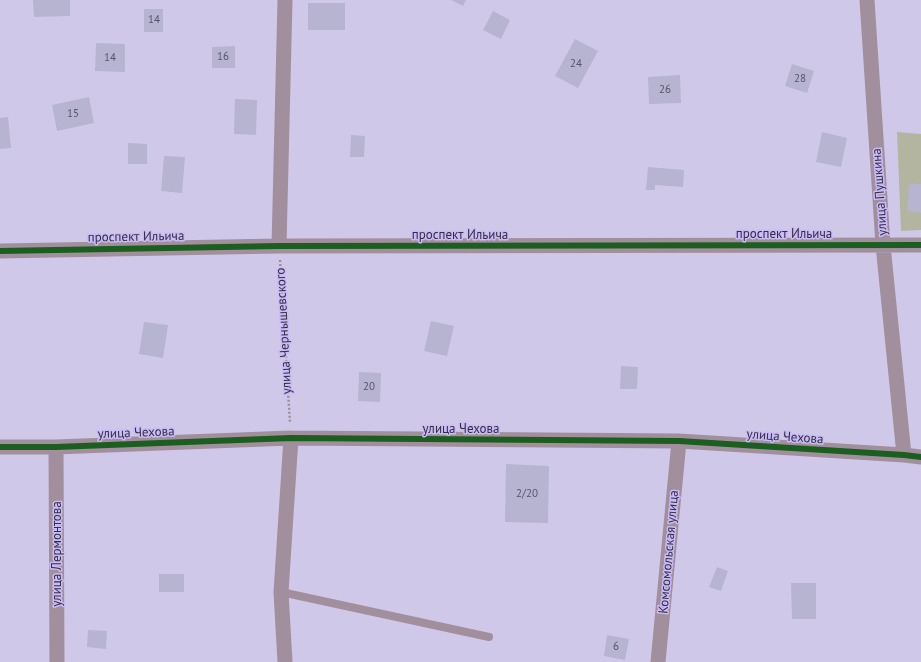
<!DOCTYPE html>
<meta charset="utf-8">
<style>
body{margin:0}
canvas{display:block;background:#d0c8e8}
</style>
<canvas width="921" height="662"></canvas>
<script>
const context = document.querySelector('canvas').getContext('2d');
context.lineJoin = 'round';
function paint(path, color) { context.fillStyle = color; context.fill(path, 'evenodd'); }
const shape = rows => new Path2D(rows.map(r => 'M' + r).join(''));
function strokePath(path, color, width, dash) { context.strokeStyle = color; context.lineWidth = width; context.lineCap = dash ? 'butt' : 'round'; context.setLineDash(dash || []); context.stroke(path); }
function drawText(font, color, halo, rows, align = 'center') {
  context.font = font + ' "PT Sans",sans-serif'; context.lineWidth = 3; context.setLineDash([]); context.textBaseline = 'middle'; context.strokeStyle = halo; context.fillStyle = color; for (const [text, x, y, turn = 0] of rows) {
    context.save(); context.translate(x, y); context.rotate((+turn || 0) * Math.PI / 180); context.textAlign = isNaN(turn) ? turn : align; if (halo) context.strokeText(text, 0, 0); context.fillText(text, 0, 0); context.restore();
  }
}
const green = shape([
 [897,132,921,134,921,230,901,231]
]);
const building = shape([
 [33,0,70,0,70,16,34,17],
 [451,0,466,0,463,6],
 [308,3,345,3,345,30,308,30],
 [144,9,163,9,163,32,144,32],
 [493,11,510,20,501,39,483,30],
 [575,39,598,51,578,88,555,76],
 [96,43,125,44,125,72,95,71],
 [235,46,235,68,212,68,212,47],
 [792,64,814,71,807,93,785,86],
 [680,75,681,103,649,104,648,77],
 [89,97,94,123,57,131,52,105],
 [235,99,257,100,256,135,234,134],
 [8,117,11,148,0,149,0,118],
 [822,132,847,138,841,167,816,162],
 [351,135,365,136,364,157,350,157],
 [128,143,147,144,147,164,128,164],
 [164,156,185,157,182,193,161,191],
 [648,167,684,170,683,187,655,185,655,190,646,190],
 [909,183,921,184,921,213,907,211],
 [431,321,454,326,447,356,424,351],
 [144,322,168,325,163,358,139,354],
 [621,366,638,367,637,389,620,389],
 [359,372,381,373,380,402,358,401],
 [506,464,549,466,548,523,505,522],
 [717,567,728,571,721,591,709,587],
 [159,574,184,574,184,592,159,592],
 [791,583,816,583,816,619,792,619],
 [88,630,107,631,106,649,87,647],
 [607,635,629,639,625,660,604,656]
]);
const path = shape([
 [280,260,290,423]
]);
const lane = shape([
 [281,592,489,637]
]);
const street = shape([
 [867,0,883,245,904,455],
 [279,246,285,0],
 [0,251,279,246,921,245],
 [0,447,56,447,291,438,679,441,904,455,921,457],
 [56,447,57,662],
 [285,662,281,592,291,438],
 [658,662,679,441]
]);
const cycleway = shape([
 [0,251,279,246,921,245],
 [0,447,56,447,291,438,679,441,904,455,921,457]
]);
const numberNames = [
 ["14",154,20],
 ["16",223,57],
 ["14",110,58],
 ["24",576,64],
 ["28",800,79],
 ["26",665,90],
 ["15",73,114],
 ["20",369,387],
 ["2/20",527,494],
 ["6",616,647]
];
const streetNames = [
 ["улица Пушкина",880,192,-94],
 ["проспект Ильича",784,234],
 ["проспект Ильича",460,235],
 ["проспект Ильича",136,237,-1],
 ["улица Чернышевского",284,331,-93],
 ["улица Чехова",461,429],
 ["улица Чехова",136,433,-2],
 ["улица Чехова",785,437,4],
 ["Комсомольская улица",669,552,-85],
 ["улица Лермонтова",57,554,-90]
];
paint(green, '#b3b5a0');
paint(building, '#b6b4d0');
strokePath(path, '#9c8e9f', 2.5, [2, 2]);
strokePath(lane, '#a28f9e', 8);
strokePath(street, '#a28f9e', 15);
strokePath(cycleway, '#1b5e20', 6);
drawText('11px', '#58536c', null, numberNames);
drawText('13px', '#342e45', '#c9bbf5', streetNames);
</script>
